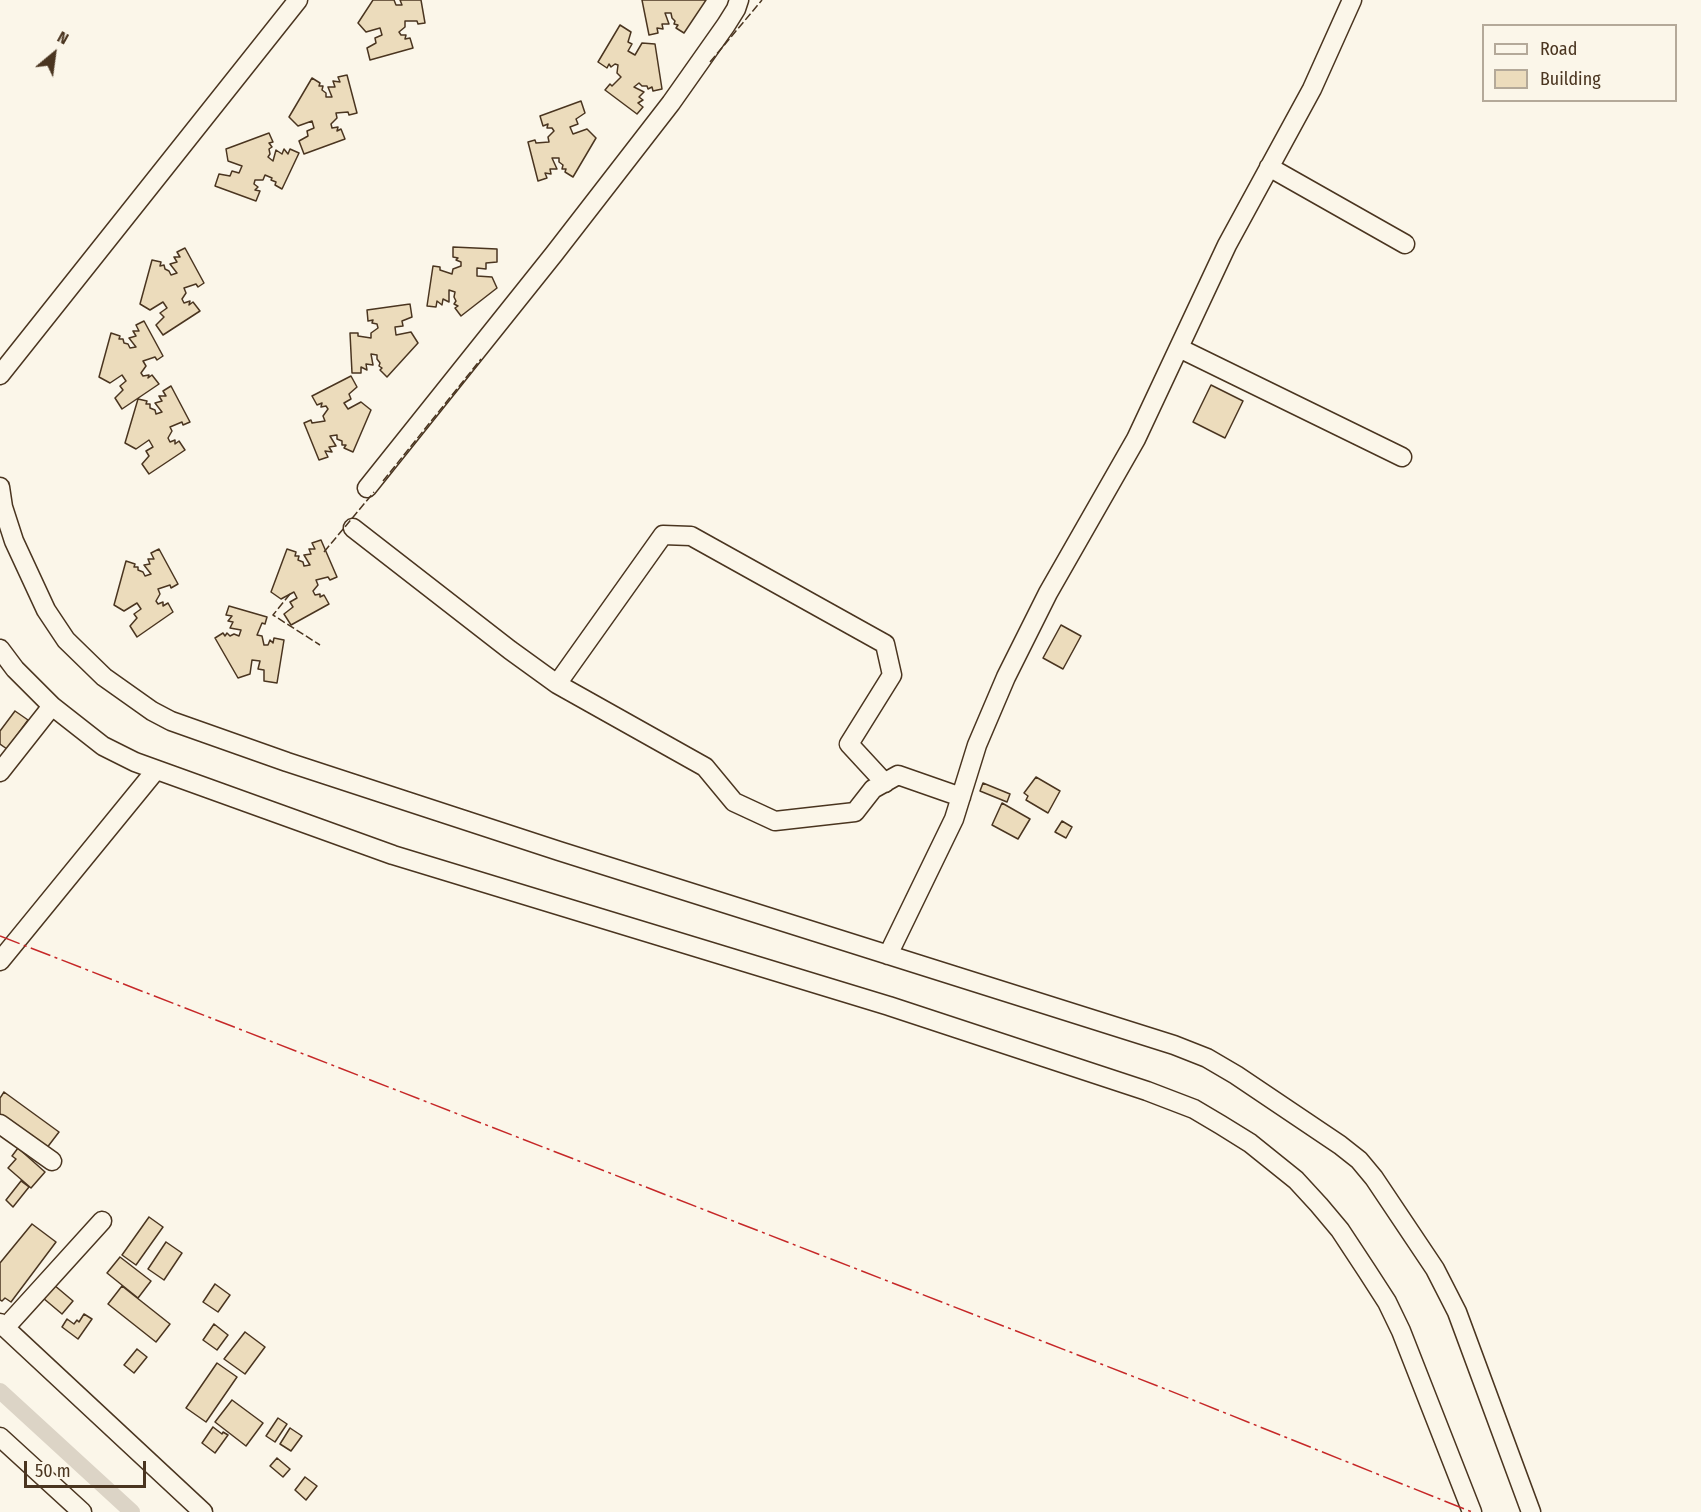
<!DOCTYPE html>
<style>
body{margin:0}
#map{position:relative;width:1701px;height:1512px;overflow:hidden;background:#fbf6e9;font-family:"Fira Sans Condensed",sans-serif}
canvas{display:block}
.legend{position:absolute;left:1482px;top:24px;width:195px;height:78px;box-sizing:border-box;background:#fbf6e9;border:2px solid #b4a999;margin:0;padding:8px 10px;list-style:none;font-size:18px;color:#4a3520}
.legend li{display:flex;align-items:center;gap:12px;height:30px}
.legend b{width:30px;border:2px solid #b4a999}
.north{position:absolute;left:24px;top:24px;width:60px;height:60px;-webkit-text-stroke:4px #fbf6e9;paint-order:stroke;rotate:29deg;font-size:16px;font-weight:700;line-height:24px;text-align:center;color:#4a3520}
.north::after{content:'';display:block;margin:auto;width:21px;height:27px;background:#4a3520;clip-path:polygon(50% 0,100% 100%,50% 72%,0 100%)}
.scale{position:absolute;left:24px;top:1461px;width:122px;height:27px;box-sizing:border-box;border:3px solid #4a3520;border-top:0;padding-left:8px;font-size:18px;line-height:21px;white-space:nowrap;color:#4a3520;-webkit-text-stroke:4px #fbf6e9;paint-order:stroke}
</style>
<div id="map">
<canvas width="1701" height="1512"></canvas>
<ul class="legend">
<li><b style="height:8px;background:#fbf6e9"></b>Road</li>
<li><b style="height:16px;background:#ecdcbc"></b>Building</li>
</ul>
<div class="north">N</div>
<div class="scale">50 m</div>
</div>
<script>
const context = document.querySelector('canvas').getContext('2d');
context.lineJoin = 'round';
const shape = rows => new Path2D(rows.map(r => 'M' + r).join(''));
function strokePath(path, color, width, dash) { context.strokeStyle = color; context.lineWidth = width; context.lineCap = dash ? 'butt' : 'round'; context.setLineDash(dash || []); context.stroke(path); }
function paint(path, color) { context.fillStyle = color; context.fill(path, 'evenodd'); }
const canal = shape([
 [0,1391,132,1512]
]);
const building = shape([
 [373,0,394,0,396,5,402,5,400,0,421,0,425,23,418,24,417,21,405,21,405,27,399,32,401,35,406,35,405,39,410,38,413,48,370,60,367,48,376,43,375,38,382,35,380,28,366,32,358,23,373,0],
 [642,0,706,0,684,33,676,28,678,25,674,24,675,21,672,18,671,13,665,13,669,24,662,24,663,29,657,28,658,33,649,35,642,0],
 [620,25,631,32,628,42,632,44,628,51,635,55,642,43,655,44,662,89,653,91,652,87,648,89,647,86,642,86,639,83,634,87,644,92,639,97,643,100,638,103,643,107,637,114,605,90,610,84,612,86,621,77,617,73,618,65,615,64,611,67,609,64,607,68,598,62,620,25],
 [347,75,357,113,349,115,348,112,336,113,337,118,331,124,332,128,338,127,337,131,341,129,345,139,304,154,299,141,308,136,307,131,314,128,312,121,298,126,289,117,312,78,320,83,319,86,323,86,322,90,326,93,326,97,332,97,328,87,335,87,333,81,340,82,338,77,347,75],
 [581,101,585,113,576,119,578,124,570,127,573,134,587,129,596,138,573,177,565,172,566,169,562,169,563,165,559,162,559,158,552,158,557,169,550,169,551,174,545,173,547,178,538,181,528,142,535,140,536,143,549,142,548,137,554,131,552,128,547,128,548,124,543,126,540,116,581,101],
 [269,133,273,142,269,143,272,147,269,149,270,154,268,157,273,161,276,150,282,154,284,149,288,154,290,149,299,153,282,189,275,185,276,182,271,180,272,178,265,175,263,180,255,180,254,184,258,187,255,190,260,191,256,201,215,186,219,174,230,176,232,171,239,173,242,166,228,161,226,149,269,133],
 [453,247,497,249,497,262,486,263,486,269,477,268,477,276,492,277,497,288,461,316,455,308,458,306,454,304,456,301,454,297,455,292,449,290,449,302,443,299,442,305,437,301,436,307,427,306,433,266,440,267,440,270,452,274,453,269,461,266,461,262,456,260,458,258,453,257,453,247],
 [185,248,204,283,198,287,196,284,184,288,186,293,182,299,184,303,190,301,189,305,193,302,200,311,163,335,156,325,164,317,160,313,167,308,163,302,150,310,140,304,152,260,161,262,160,266,164,265,165,269,169,271,171,275,177,273,170,264,177,262,174,257,180,257,177,252,185,248],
 [410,304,412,317,402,321,403,326,395,327,396,335,411,332,418,343,387,377,380,370,382,368,379,366,380,363,377,359,377,355,371,354,373,365,366,364,367,370,361,367,361,373,352,373,350,333,358,333,358,336,371,338,371,333,378,328,377,324,372,323,373,320,368,321,367,310,410,304],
 [144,321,163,356,157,360,155,357,143,361,146,366,141,373,143,376,149,375,148,378,152,375,159,384,122,409,115,398,123,390,120,386,126,381,122,375,110,383,99,377,111,333,120,336,119,339,123,339,124,343,128,344,130,348,136,347,129,338,136,336,133,331,139,331,136,325,144,321],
 [351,376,357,387,349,394,351,399,344,403,348,409,361,402,371,410,353,452,344,448,346,445,342,445,342,441,337,439,337,435,330,436,336,446,329,447,332,452,325,451,328,457,319,460,304,423,311,420,312,423,325,421,323,416,328,409,326,406,321,407,322,403,317,405,312,396,351,376],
 [1211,385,1243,401,1225,438,1193,422,1211,385],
 [171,386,190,422,183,425,182,422,170,427,172,431,168,438,170,442,175,440,175,444,179,441,185,450,149,474,142,464,149,456,146,451,153,447,149,440,136,449,125,443,138,399,147,401,146,404,150,404,150,408,155,410,156,414,162,412,155,403,162,401,159,396,166,396,163,391,171,386],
 [321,540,337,577,330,580,328,577,316,580,318,585,313,591,315,595,320,594,320,597,324,595,329,604,291,625,284,614,293,607,290,602,297,598,294,592,281,599,271,592,287,549,296,552,295,556,299,556,298,560,303,562,304,566,310,565,304,555,311,554,309,549,315,549,312,543,321,540],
 [159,549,178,584,171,588,170,585,158,589,160,594,156,601,158,604,163,602,163,606,168,603,173,612,137,637,130,626,137,618,134,614,141,609,137,603,124,611,114,605,126,561,135,564,134,567,138,567,138,570,143,572,145,576,151,574,144,565,150,564,148,559,154,559,151,553,159,549],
 [229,606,267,617,265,624,262,623,257,635,262,636,264,645,268,645,270,640,273,643,274,638,284,640,277,683,264,681,264,670,258,669,260,661,252,660,250,674,238,678,215,638,223,633,225,636,227,633,230,636,234,634,239,636,241,630,230,628,233,622,228,621,232,616,226,615,229,606],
 [1061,625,1081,636,1063,669,1043,658,1061,625],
 [15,711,28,720,7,749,0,744,0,731,15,711],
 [1036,777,1060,791,1048,813,1026,800,1028,796,1024,793,1036,777],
 [983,783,1010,794,1007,802,980,791,983,783],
 [1002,803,1030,819,1018,839,992,825,1002,803],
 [1062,821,1072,827,1066,838,1055,832,1062,821],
 [4,1092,59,1132,46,1149,0,1115,0,1098,4,1092],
 [18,1148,45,1172,31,1188,8,1168,16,1159,12,1156,18,1148],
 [21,1181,29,1187,13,1207,6,1200,21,1181],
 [149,1217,163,1227,136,1265,122,1255,149,1217],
 [32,1224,56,1242,11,1302,5,1298,2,1301,0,1300,0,1263,32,1224],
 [166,1242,182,1253,164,1280,148,1269,166,1242],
 [120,1257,151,1281,138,1298,107,1273,120,1257],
 [215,1284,230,1295,218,1312,203,1302,215,1284],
 [54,1285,73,1301,62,1314,43,1298,54,1285],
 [122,1286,170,1324,156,1342,108,1304,122,1286],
 [84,1314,92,1319,78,1339,62,1327,67,1319,74,1324,77,1320,79,1322,84,1314],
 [214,1324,228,1335,217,1350,203,1340,214,1324],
 [245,1332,265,1347,245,1374,224,1359,245,1332],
 [137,1349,147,1357,134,1373,124,1365,137,1349],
 [217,1363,237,1377,206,1422,186,1408,217,1363],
 [232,1400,263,1423,246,1446,215,1422,232,1400],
 [278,1418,287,1424,275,1442,266,1436,278,1418],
 [213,1427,222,1434,223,1432,228,1435,215,1453,202,1443,213,1427],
 [290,1428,302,1436,291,1451,280,1444,290,1428],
 [277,1458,290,1469,283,1477,270,1466,277,1458],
 [305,1477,317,1486,306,1500,295,1490,305,1477]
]);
const minor = shape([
 [1269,167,1405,244],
 [1179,348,1402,457],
 [0,375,298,0],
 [0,487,3,507,14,541,46,610,66,640,104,677,152,711,171,721,287,762,559,851,1174,1045,1207,1058,1236,1075,1340,1145,1359,1160,1374,1178,1435,1269,1457,1312,1531,1512],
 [367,488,554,254,671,103,726,25,736,9,739,0],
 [353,528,510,650,557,684,705,767,734,802,775,821,855,812,873,789,898,775,961,797],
 [0,649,15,669,52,706,103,746,135,762,393,855,889,1006,1147,1091,1194,1109,1221,1125,1250,1143,1296,1180,1319,1205,1340,1230,1367,1271,1387,1302,1401,1331,1472,1512],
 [557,684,663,535,691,536,885,644,892,675,849,744,885,783],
 [0,772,52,706],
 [888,955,954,819,977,745,1006,677,1048,593,1136,439,1227,245,1312,89,1352,0],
 [0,961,156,770],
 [0,1124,52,1161],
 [0,1323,203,1512],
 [5,1328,102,1221],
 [0,1437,82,1512]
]);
const fence = shape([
 [710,62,762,0],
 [383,481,481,359],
 [324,552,374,492],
 [290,594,273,615,320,645]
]);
const power = shape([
 [0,936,1168,1390,1472,1512]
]);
strokePath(canal, '#dcd4c6', 16);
paint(building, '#ecdcbc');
strokePath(building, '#4a3520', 1.5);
strokePath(minor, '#4a3520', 21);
strokePath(minor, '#fbf6e9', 18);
strokePath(fence, '#4a3520', 1.5, [8, 3]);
strokePath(power, '#c62828', 1.5, [21, 4.5, 3, 4.5]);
</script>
